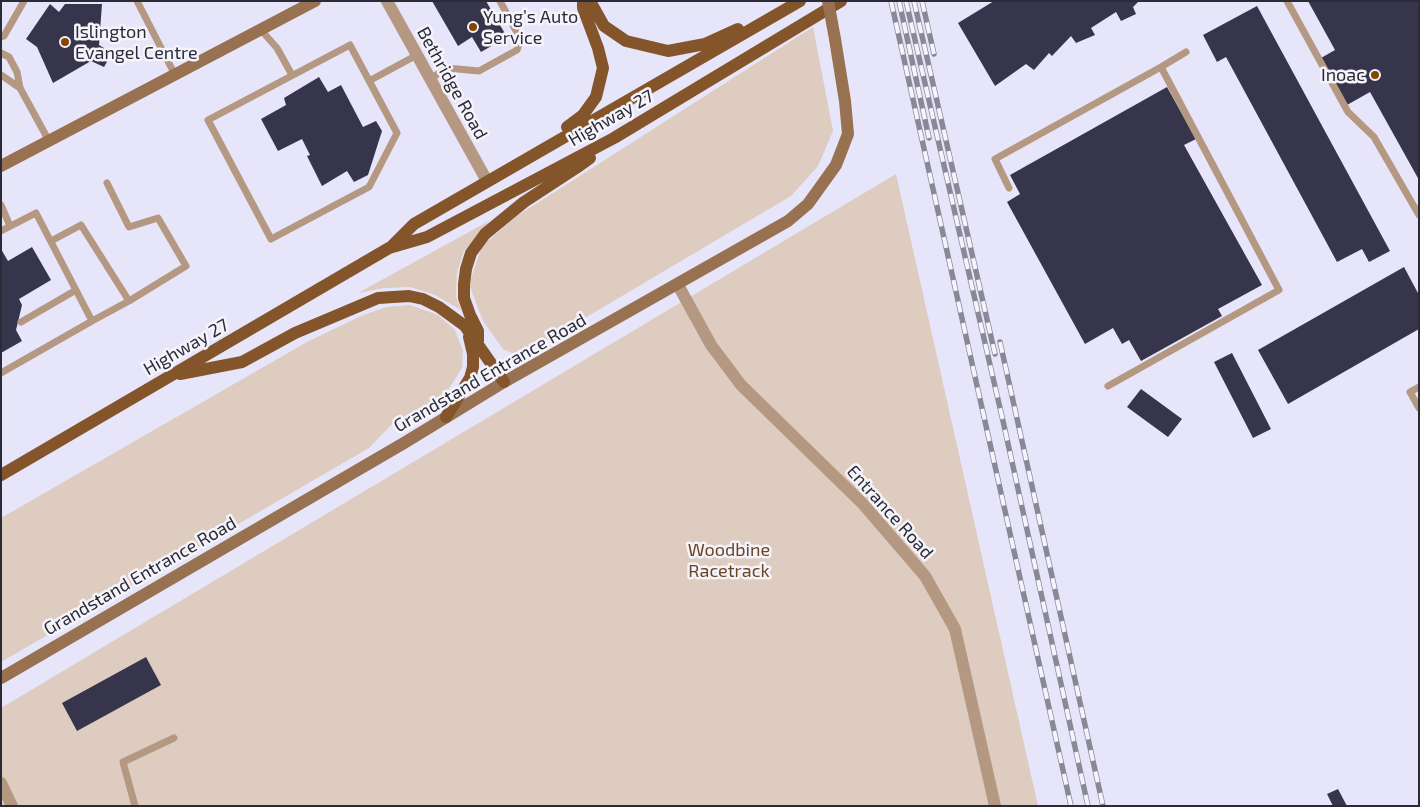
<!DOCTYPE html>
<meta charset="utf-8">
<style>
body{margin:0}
#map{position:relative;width:1420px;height:807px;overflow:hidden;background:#e7e5fa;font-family:"Exo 2",sans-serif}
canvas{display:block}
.frame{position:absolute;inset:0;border:2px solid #2b2a37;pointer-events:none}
</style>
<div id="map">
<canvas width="1420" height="807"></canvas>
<div class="frame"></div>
</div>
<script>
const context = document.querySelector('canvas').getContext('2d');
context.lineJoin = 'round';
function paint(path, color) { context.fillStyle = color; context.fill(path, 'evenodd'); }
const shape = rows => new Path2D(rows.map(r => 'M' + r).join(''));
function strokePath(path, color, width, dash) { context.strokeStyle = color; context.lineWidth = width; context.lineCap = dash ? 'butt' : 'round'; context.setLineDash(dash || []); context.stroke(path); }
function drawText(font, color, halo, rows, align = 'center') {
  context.font = font + ' "Exo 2",sans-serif'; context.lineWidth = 5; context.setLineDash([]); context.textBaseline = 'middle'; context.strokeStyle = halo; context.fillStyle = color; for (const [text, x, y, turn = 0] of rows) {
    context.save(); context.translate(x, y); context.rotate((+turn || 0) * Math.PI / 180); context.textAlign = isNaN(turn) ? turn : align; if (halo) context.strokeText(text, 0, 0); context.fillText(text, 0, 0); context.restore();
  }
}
const green = shape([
 [813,27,833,131,818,166,791,196,524,354,512,353,503,349,483,321,469,284,482,246,517,216],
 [896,174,1038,806,1,806,1,708],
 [489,221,464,251,457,272,456,297,461,310,435,295,410,287,384,288,358,293],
 [410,305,438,315,455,330,463,351,462,368,443,398,394,422,369,448,1,662,1,518,307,342,361,316,386,307]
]);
const building = shape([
 [432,1,486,1,507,37,481,52,472,37,458,46],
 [994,1,1139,1,1133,7,1136,14,1121,21,1116,12,1091,28,1095,35,1076,43,1071,36,1052,56,1049,53,1034,70,1026,64,995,86,958,23],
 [1308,1,1419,1,1419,180,1370,92,1347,105,1321,58,1335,50],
 [50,4,59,12,65,4,102,4,99,45,112,53,104,67,91,61,53,83,37,47,26,39],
 [1257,6,1390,251,1369,262,1362,249,1337,262,1226,57,1217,62,1203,35],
 [319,77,328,92,341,85,363,127,376,121,382,131,368,175,354,182,347,171,322,186,307,156,310,155,302,139,278,151,261,119,286,105,284,98],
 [1167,87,1196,139,1184,145,1262,285,1218,309,1222,316,1141,361,1129,340,1122,344,1113,328,1085,344,1007,202,1020,194,1010,175],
 [32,247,51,280,19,299,22,305,16,330,22,341,1,353,1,249,8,261],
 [1404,267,1419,295,1419,329,1288,404,1258,350],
 [1232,353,1271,429,1253,438,1214,362],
 [1141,389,1182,419,1168,437,1127,407],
 [146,657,161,685,77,731,62,703],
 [1338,789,1347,806,1333,806,1327,794]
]);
const lane = shape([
 [137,1,175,75],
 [1287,1,1348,112,1374,137,1419,215],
 [261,30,277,48,292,75],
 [1,37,4,36,24,1],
 [350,45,397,133,369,187,271,239,208,120,350,45],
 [1,53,9,57,17,72,20,88,49,141],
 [1161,67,1186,52],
 [1,75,20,88],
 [430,79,447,68,479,71,517,50,521,40,500,1],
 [369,81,417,55],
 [1009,188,995,159,1161,67,1279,290,1108,386],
 [1,205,10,226],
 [1,231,36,213,92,321,1,373],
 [51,241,81,225,129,301],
 [92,321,129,301,186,266,158,218,129,227,107,183],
 [21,322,76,290],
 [1419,387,1410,392,1419,408],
 [135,806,123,762,174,738]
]);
const street = shape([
 [387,1,487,181],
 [678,285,711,345,741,385,863,504,925,576,955,629,995,806],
 [1,783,12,806]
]);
const secondary = shape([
 [1,166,315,1],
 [1,678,404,443,504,382,788,221,808,204,836,165,848,134,845,101,835,39]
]);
const primary = shape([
 [590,1,604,26,626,41,668,51,705,44,738,29],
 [567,127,583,115,596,97,603,68,598,48,583,8,583,1],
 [391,247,414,224,800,1],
 [478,341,478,331,470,315,464,298,464,284,466,269,471,253,485,234,524,202,576,168,590,158],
 [180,374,242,362,295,333,378,298,409,296,423,299,439,307,465,326,504,382],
 [446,417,470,378,473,367,473,354,469,337],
 [1,475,389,248,427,237,614,138,841,1]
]);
const rail = shape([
 [891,1,1071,806],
 [899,1,929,138],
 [906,1,1003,421,1088,806],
 [914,1,995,354],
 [922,1,934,54],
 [1000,342,1103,806]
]);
const secondaryBridge = shape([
 [828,1,835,39]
]);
const markers = [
 [473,27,5,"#834701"],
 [65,42,5,"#834701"],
 [1375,75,5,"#834701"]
];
const poiNames = [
 ["Yung’s Auto",483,17],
 ["Service",483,38],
 ["Islington",75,32],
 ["Evangel Centre",75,53],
 ["Inoac",1365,75,"right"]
];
const streetNames = [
 ["Bethridge Road",452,83,61],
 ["Highway 27",611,118,-30],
 ["Highway 27",186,347,-30],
 ["Grandstand Entrance Road",490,373,-30],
 ["Entrance Road",890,512,48],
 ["Grandstand Entrance Road",140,576,-30]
];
const parkNames = [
 ["Woodbine",729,550],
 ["Racetrack",729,571]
];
paint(green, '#ddccbf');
paint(building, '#37354c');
strokePath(lane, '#b49882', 7);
strokePath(street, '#b49882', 12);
strokePath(secondary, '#987150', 12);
strokePath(primary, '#84552b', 12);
strokePath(rail, '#898899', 5.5);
strokePath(rail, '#f5f4fb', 4, [11]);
strokePath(secondaryBridge, '#987150', 12);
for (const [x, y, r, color] of markers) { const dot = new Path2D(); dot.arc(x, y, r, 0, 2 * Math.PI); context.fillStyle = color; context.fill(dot); strokePath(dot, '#f5f4fb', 2); }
drawText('18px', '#2b2a37', '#f5f4fb', poiNames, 'left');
drawText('18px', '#2b2a37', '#f5f4fb', streetNames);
drawText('18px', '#6b4524', '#f5f4fb', parkNames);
</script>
